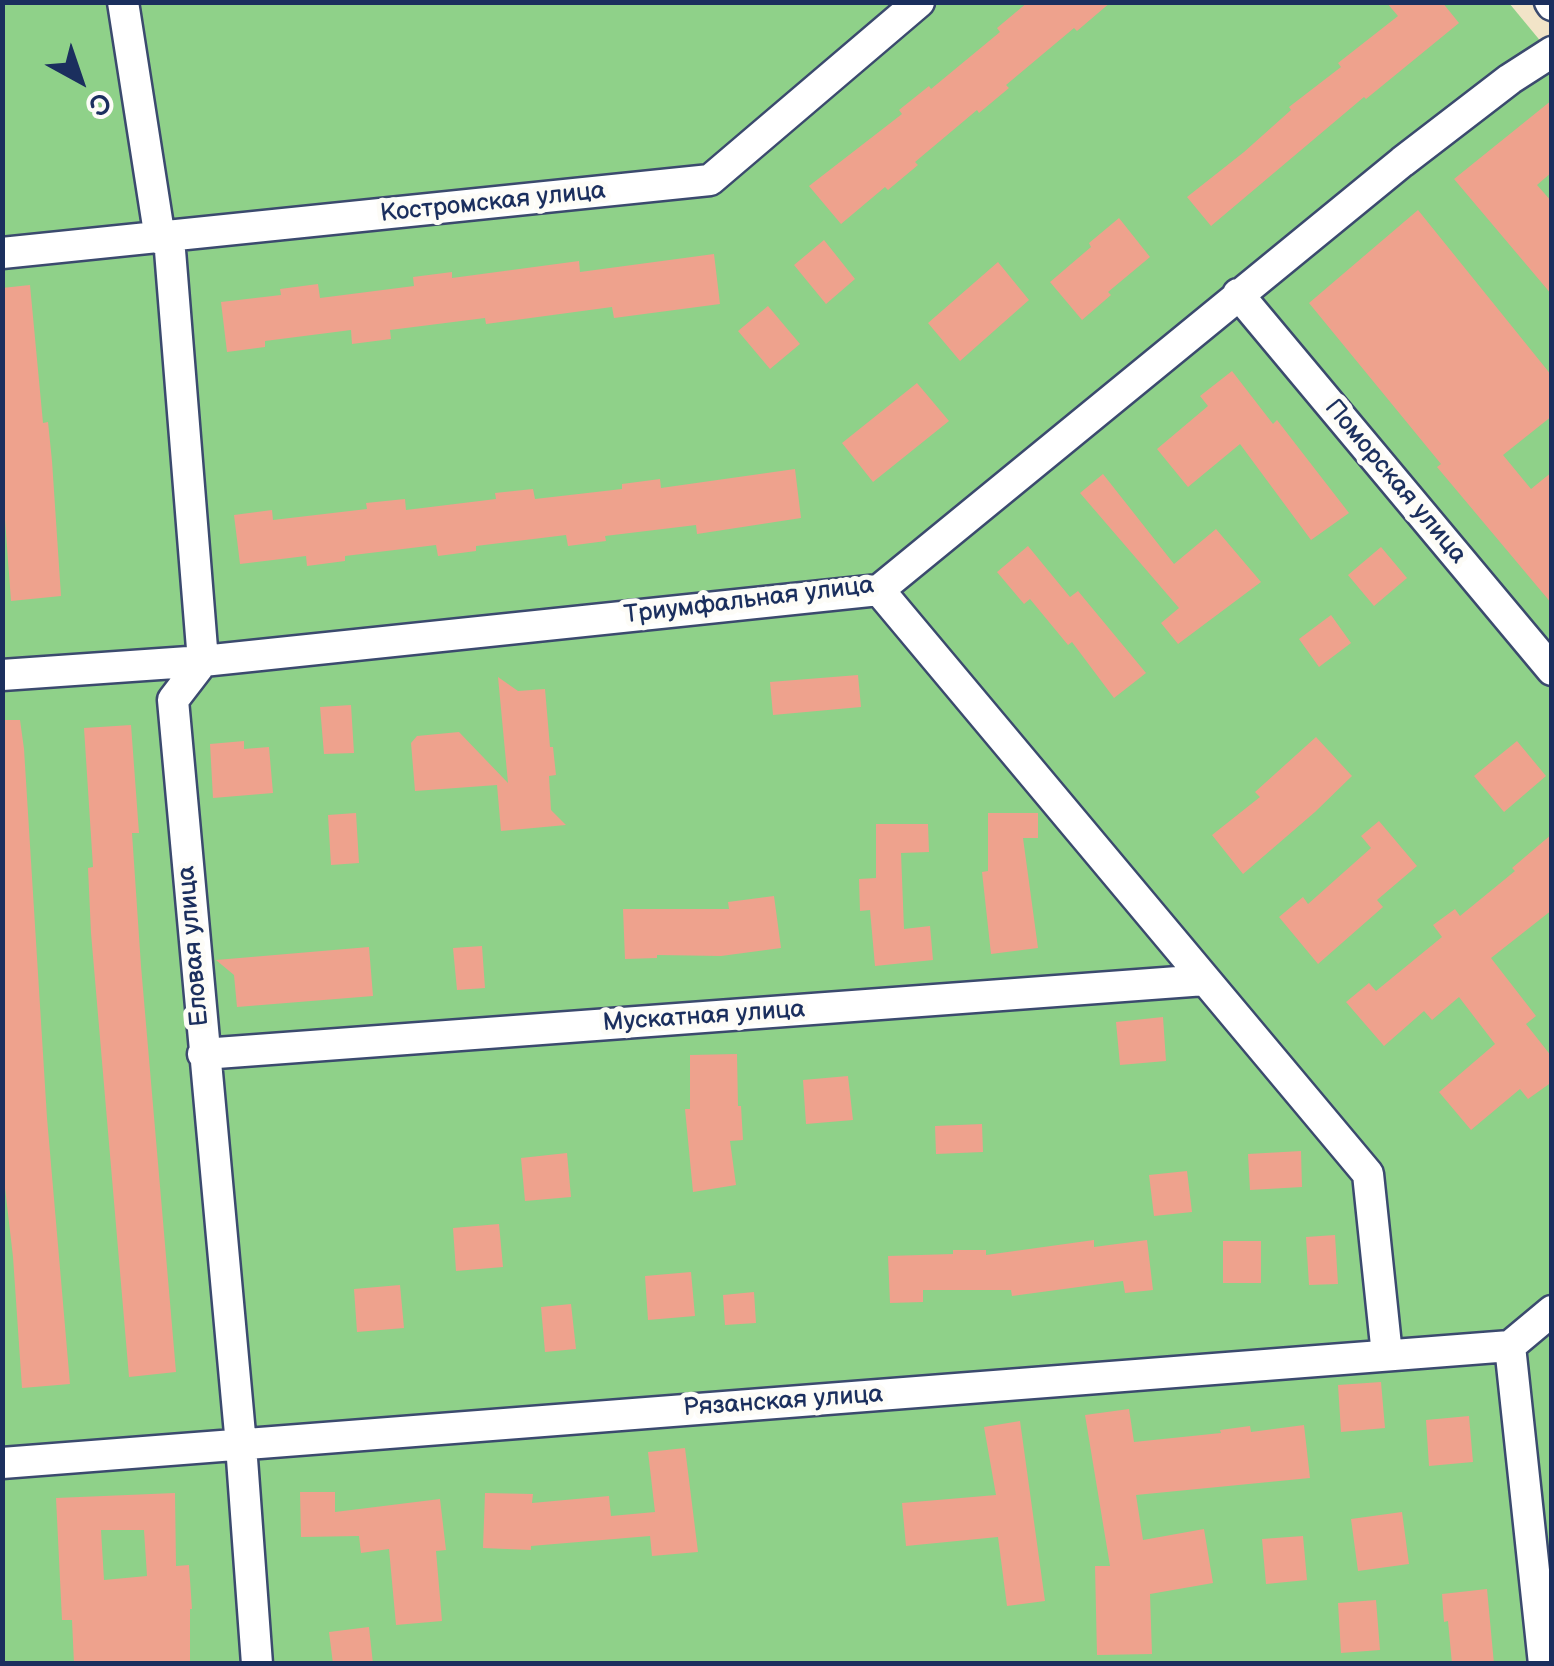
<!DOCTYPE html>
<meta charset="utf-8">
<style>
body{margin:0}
#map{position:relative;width:1554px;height:1666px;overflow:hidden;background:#f2e4c8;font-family:"Balsamiq Sans",sans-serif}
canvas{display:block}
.frame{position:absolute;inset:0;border:5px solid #1b2f5e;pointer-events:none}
.north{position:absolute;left:30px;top:30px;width:100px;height:100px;-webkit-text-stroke:8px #fdfcf7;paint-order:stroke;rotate:140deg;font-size:28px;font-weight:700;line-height:40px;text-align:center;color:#1b2f5e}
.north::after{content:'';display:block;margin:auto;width:35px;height:45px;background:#1b2f5e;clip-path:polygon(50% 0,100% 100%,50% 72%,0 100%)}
</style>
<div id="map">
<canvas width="1554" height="1666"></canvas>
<div class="frame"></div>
<div class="north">С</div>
</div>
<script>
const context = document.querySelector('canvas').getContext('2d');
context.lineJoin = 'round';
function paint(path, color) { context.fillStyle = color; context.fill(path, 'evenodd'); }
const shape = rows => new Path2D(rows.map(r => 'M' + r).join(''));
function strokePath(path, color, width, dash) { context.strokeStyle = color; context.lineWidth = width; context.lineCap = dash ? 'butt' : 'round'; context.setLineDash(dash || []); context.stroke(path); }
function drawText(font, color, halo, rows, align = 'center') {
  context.font = font + ' "Balsamiq Sans",sans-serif'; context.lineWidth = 10; context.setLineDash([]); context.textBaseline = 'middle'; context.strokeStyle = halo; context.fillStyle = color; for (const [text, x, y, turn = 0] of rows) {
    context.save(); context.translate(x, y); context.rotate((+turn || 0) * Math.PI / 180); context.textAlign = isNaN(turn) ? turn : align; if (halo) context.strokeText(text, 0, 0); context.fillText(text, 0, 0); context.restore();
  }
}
const green = shape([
 [3,3,1509,3,1552,55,1551,1663,3,1664]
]);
const building = shape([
 [1028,2,1111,2,1077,31,1074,28,1006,85,1009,88,979,113,977,110,915,162,918,165,888,190,885,187,841,224,809,186,902,114,899,110,929,86,931,89,1000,32,997,28],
 [1386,2,1442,2,1459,23,1366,99,1364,97,1211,226,1187,197,1244,152,1291,110,1289,107,1341,67,1338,63,1398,16],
 [1552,100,1552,172,1537,185,1552,202,1552,295,1454,179],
 [1418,210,1552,376,1552,416,1503,455,1531,489,1552,472,1552,604,1437,467,1441,464,1309,303],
 [1119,218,1150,257,1108,292,1111,295,1082,320,1050,282,1091,247,1089,243],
 [824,240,855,279,826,304,794,265],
 [714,254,720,304,614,318,612,307,486,324,485,318,390,330,391,339,352,344,351,330,265,341,265,347,227,352,221,302,281,295,280,289,318,284,320,298,414,286,413,277,452,272,452,278,579,261,580,272],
 [998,262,1029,300,960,361,928,323],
 [30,285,43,423,48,422,52,461,61,596,11,601,2,479,2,288],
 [768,306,800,344,770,369,738,331],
 [1232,371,1273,424,1277,420,1349,513,1311,540,1240,444,1188,487,1157,449,1208,406,1200,396],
 [917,383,949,421,873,482,842,443],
 [795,469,801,518,697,534,696,525,605,536,606,541,568,546,566,535,476,546,476,551,438,556,436,545,345,556,345,561,307,566,306,556,240,564,234,515,272,510,273,520,367,509,366,503,405,499,406,510,496,499,495,493,533,489,535,499,622,489,622,484,660,479,661,488],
 [1103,474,1174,564,1216,529,1261,582,1178,644,1161,623,1179,608,1080,493],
 [1028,546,1070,597,1078,591,1146,673,1114,698,1072,642,1068,645,1030,599,1024,604,997,572],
 [1381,547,1407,578,1374,606,1348,575],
 [1331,615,1351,643,1319,667,1299,639],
 [858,675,861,707,773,715,770,682],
 [498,677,518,691,545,689,550,747,553,747,556,775,549,776,551,810,566,825,501,831,497,785,415,791,411,743,417,736,459,732,508,783],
 [351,705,354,753,324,754,320,707],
 [2,720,20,720,24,749,47,1118,70,1384,22,1388,13,1257,2,1162],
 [131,725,139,833,132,833,141,966,176,1372,129,1377,91,933,88,868,93,867,84,728],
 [1316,737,1352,776,1315,812,1243,874,1212,835,1260,797,1255,792],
 [244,741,244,749,269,747,273,793,213,798,210,744],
 [1517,741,1546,776,1504,812,1474,776],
 [356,813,359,863,331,865,328,815],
 [988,813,1038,813,1038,838,1023,838,1038,948,991,954,982,872,988,871],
 [1379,821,1417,866,1377,900,1383,907,1318,964,1279,917,1303,897,1308,904,1371,848,1361,836],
 [876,824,928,824,929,852,901,853,904,929,930,926,933,960,875,966,870,910,860,911,859,879,876,878],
 [1552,834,1552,910,1491,958,1536,1016,1526,1024,1552,1057,1552,1082,1528,1099,1520,1089,1471,1130,1439,1092,1495,1044,1459,997,1432,1020,1424,1011,1384,1046,1346,1002,1369,983,1376,991,1442,937,1433,925,1455,909,1460,916,1515,871,1512,868],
 [774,896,781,948,721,956,657,955,657,958,625,959,623,909,729,909,728,902],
 [482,946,485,988,457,990,453,948],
 [369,947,373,996,237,1007,234,975,216,960],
 [1163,1017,1166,1061,1120,1065,1116,1022],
 [737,1054,738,1106,741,1106,743,1140,730,1141,736,1185,693,1192,685,1109,690,1109,690,1055],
 [848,1076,853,1120,806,1124,803,1080],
 [982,1124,983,1152,936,1154,935,1126],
 [1301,1151,1302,1187,1250,1190,1248,1154],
 [567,1153,571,1197,525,1201,521,1158],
 [1187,1171,1192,1212,1154,1216,1149,1175],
 [499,1224,503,1267,456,1271,453,1228],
 [1335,1235,1338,1284,1309,1285,1306,1237],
 [1094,1240,1094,1247,1147,1240,1153,1290,1125,1293,1123,1281,1012,1296,1011,1290,923,1290,923,1302,890,1303,888,1256,953,1254,953,1250,986,1250,986,1255],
 [1223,1241,1261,1241,1261,1283,1223,1283],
 [691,1272,695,1316,648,1320,645,1276],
 [400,1285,404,1328,357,1332,354,1289],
 [754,1292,756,1323,725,1325,723,1295],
 [571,1304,576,1349,545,1352,541,1307],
 [1381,1382,1385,1428,1341,1432,1338,1385],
 [1129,1409,1134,1442,1221,1433,1220,1430,1250,1426,1251,1432,1304,1425,1310,1478,1136,1495,1143,1540,1204,1529,1213,1583,1150,1594,1152,1654,1097,1655,1095,1566,1110,1566,1085,1415],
 [1469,1416,1473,1462,1429,1466,1426,1420],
 [1020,1421,1045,1601,1007,1606,998,1537,906,1546,902,1503,996,1495,984,1427],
 [685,1448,698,1552,652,1556,650,1536,531,1546,531,1550,483,1548,485,1493,533,1494,532,1503,609,1496,611,1516,655,1512,648,1452],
 [300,1492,335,1492,335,1512,440,1499,446,1550,436,1551,442,1621,396,1625,389,1549,361,1553,359,1536,301,1537],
 [175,1493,176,1566,189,1565,192,1609,190,1609,190,1664,74,1664,72,1620,62,1620,56,1498],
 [101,1530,144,1530,147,1576,104,1580],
 [1402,1512,1409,1564,1358,1571,1351,1519],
 [1303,1536,1307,1580,1266,1584,1262,1539],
 [1487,1589,1494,1664,1452,1664,1448,1621,1444,1622,1442,1594],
 [1376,1600,1380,1650,1341,1653,1338,1603],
 [369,1627,373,1664,333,1664,329,1632]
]);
const street = shape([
 [123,2,160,239],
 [1550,2,1552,5],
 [169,238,203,661,173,700,241,1445,257,1664],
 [2,253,710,180,919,2],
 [1238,294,1552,670],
 [879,590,1368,1174,1387,1355],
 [2,675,203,661,879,590,1402,162,1510,79,1552,52],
 [203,1054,1205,980],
 [1510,1346,1544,1664],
 [2,1463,1510,1346,1552,1311]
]);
const streetNames = [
 ["Костромская улица",493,203,-6],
 ["Поморская улица",1395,482,50],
 ["Триумфальная улица",749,601,-7],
 ["Еловая улица",194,946,-95],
 ["Мускатная улица",704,1017,-4],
 ["Рязанская улица",783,1402,-4]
];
paint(green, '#8fd189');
paint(building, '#eea28d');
strokePath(street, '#3b4a6e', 35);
strokePath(street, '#fff', 30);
drawText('25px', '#1b2f5e', '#fdfcf7', streetNames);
</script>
